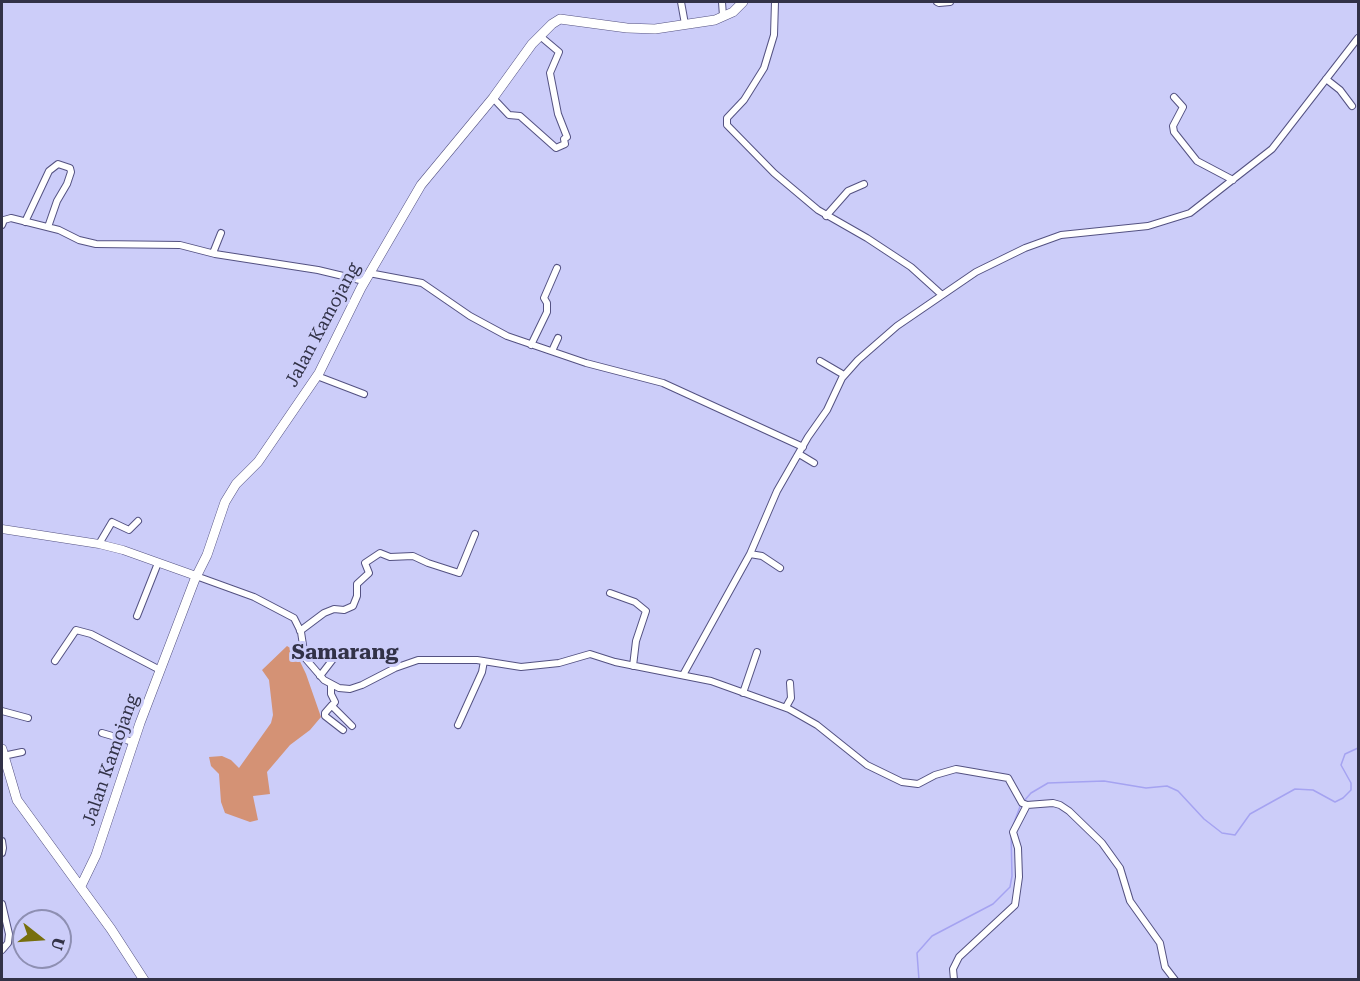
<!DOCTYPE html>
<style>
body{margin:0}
#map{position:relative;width:1360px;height:981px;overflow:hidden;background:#cccdf9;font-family:"Roboto Serif",serif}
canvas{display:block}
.frame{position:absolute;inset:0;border:3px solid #323247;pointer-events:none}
.north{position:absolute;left:12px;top:909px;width:60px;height:60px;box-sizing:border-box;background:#cccdf9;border:2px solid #8e8fb2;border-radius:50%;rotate:107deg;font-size:16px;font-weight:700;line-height:24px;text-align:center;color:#323247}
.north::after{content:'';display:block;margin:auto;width:21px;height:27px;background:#776f0e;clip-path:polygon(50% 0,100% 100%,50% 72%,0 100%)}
</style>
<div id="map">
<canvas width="1360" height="981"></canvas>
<div class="frame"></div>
<div class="north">U</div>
</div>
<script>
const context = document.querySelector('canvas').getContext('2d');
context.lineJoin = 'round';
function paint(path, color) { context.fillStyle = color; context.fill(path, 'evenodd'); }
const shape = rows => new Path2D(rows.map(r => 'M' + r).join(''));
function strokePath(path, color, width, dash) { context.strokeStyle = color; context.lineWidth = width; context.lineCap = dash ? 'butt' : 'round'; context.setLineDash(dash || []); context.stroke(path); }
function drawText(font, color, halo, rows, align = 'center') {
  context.font = font + ' "Roboto Serif",serif'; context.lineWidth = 6; context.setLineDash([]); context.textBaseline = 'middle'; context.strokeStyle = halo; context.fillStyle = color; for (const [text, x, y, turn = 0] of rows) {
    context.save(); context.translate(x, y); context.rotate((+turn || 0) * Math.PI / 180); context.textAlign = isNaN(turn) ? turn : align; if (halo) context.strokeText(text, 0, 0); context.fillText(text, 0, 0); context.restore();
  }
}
const green = shape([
 [287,646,295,651,306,674,321,717,310,730,290,745,267,772,270,794,253,796,258,820,250,822,225,813,221,802,219,774,211,766,209,757,222,756,231,760,239,768,271,723,273,715,269,680,262,670]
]);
const stream = shape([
 [1024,801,1031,793,1048,783,1104,781,1146,788,1167,786,1178,791,1204,819,1222,833,1235,835,1250,814,1295,789,1313,790,1335,802,1343,798,1351,790,1351,783,1341,765,1345,754,1358,748],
 [1012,828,1021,804],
 [919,980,917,953,932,936,993,904,1010,887,1012,876,1011,833]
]);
const minor = shape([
 [681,2,685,24],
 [722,2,723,16],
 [775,2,774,35,764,68,744,100,727,118,727,125,774,173,818,210,867,238,911,267,942,295],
 [937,2,939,3,950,2],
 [1326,79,1340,90,1352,106],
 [1174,97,1183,107,1173,126,1174,132,1197,161,1233,180],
 [493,98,509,115,520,116,556,148,565,144,564,139,567,137,558,114,550,73,559,52,540,36],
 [826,216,848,191,864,184],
 [25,222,49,171,58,164,70,168,71,172,67,184,57,201,48,227],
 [2,225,4,220,11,218,59,230,79,240,96,244,180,245,215,254,318,270,364,281],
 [213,253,221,233],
 [369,273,422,283,470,316,507,336,586,363,663,383,803,447],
 [531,345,547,312,547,303,544,298,557,268],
 [552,351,558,338],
 [820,361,844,375],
 [317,376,364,394],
 [799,454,814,463],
 [99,544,112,522,129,530,138,521],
 [750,554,762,556,780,568],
 [196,576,254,597,294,618,301,632,305,658,324,680,339,688,350,689,362,685,395,668,418,660,477,660,521,667,559,663,590,654,615,662,711,681,789,709,817,725,867,765,902,782,918,784,935,775,956,769,1008,778,1022,803,1027,805,1053,803,1060,805,1069,811,1102,843,1120,868,1130,901,1160,943,1165,967,1175,980],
 [610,593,635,602,646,611,636,641,633,666],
 [137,616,158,563],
 [300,631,324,613,334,609,344,610,353,606,357,596,357,584,369,573,365,563,380,553,390,557,413,556,428,563,459,573,475,534],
 [55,661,76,630,91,634,160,670],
 [683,675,750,554,777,491,808,437,827,410,842,378,858,360,897,326,976,272,1025,248,1061,235,1148,226,1190,213,1272,149,1358,38],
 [320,676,337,654],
 [331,685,331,694,335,702,332,706,352,726],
 [743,693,757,652],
 [332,705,325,713,325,716,343,730],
 [786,707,791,698,790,683],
 [2,711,28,718],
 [458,725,482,672,484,661],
 [102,733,133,742],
 [3,756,22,752],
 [2,841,3,848,2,853],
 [2,904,9,934,8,943,2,950],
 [954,980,953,969,959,957,1015,905,1019,877,1018,848,1013,832,1027,805]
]);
const tertiary = shape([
 [2,529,99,544,123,550,196,576]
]);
const secondary = shape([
 [2,749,17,800,111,929,144,980],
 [81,886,96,855,140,723,195,579,207,555,225,502,236,484,258,462,319,373,361,288,421,185,493,98,532,44,552,24,560,19,627,28,655,29,715,20,733,12,743,2]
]);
const streetNames = [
 ["Jalan Kamojang",323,325,-62],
 ["Jalan Kamojang",111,760,-71]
];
const quarterNames = [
 ["Samarang",345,653]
];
paint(green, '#d49275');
strokePath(stream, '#a5a3f1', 1.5);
strokePath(minor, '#545282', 8);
strokePath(tertiary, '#545282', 9);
strokePath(secondary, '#545282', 10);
strokePath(minor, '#fff', 6);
strokePath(tertiary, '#fff', 8);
strokePath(secondary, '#fff', 9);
drawText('18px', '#323247', '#cccdf9', streetNames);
drawText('bold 21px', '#323247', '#cccdf9', quarterNames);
</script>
